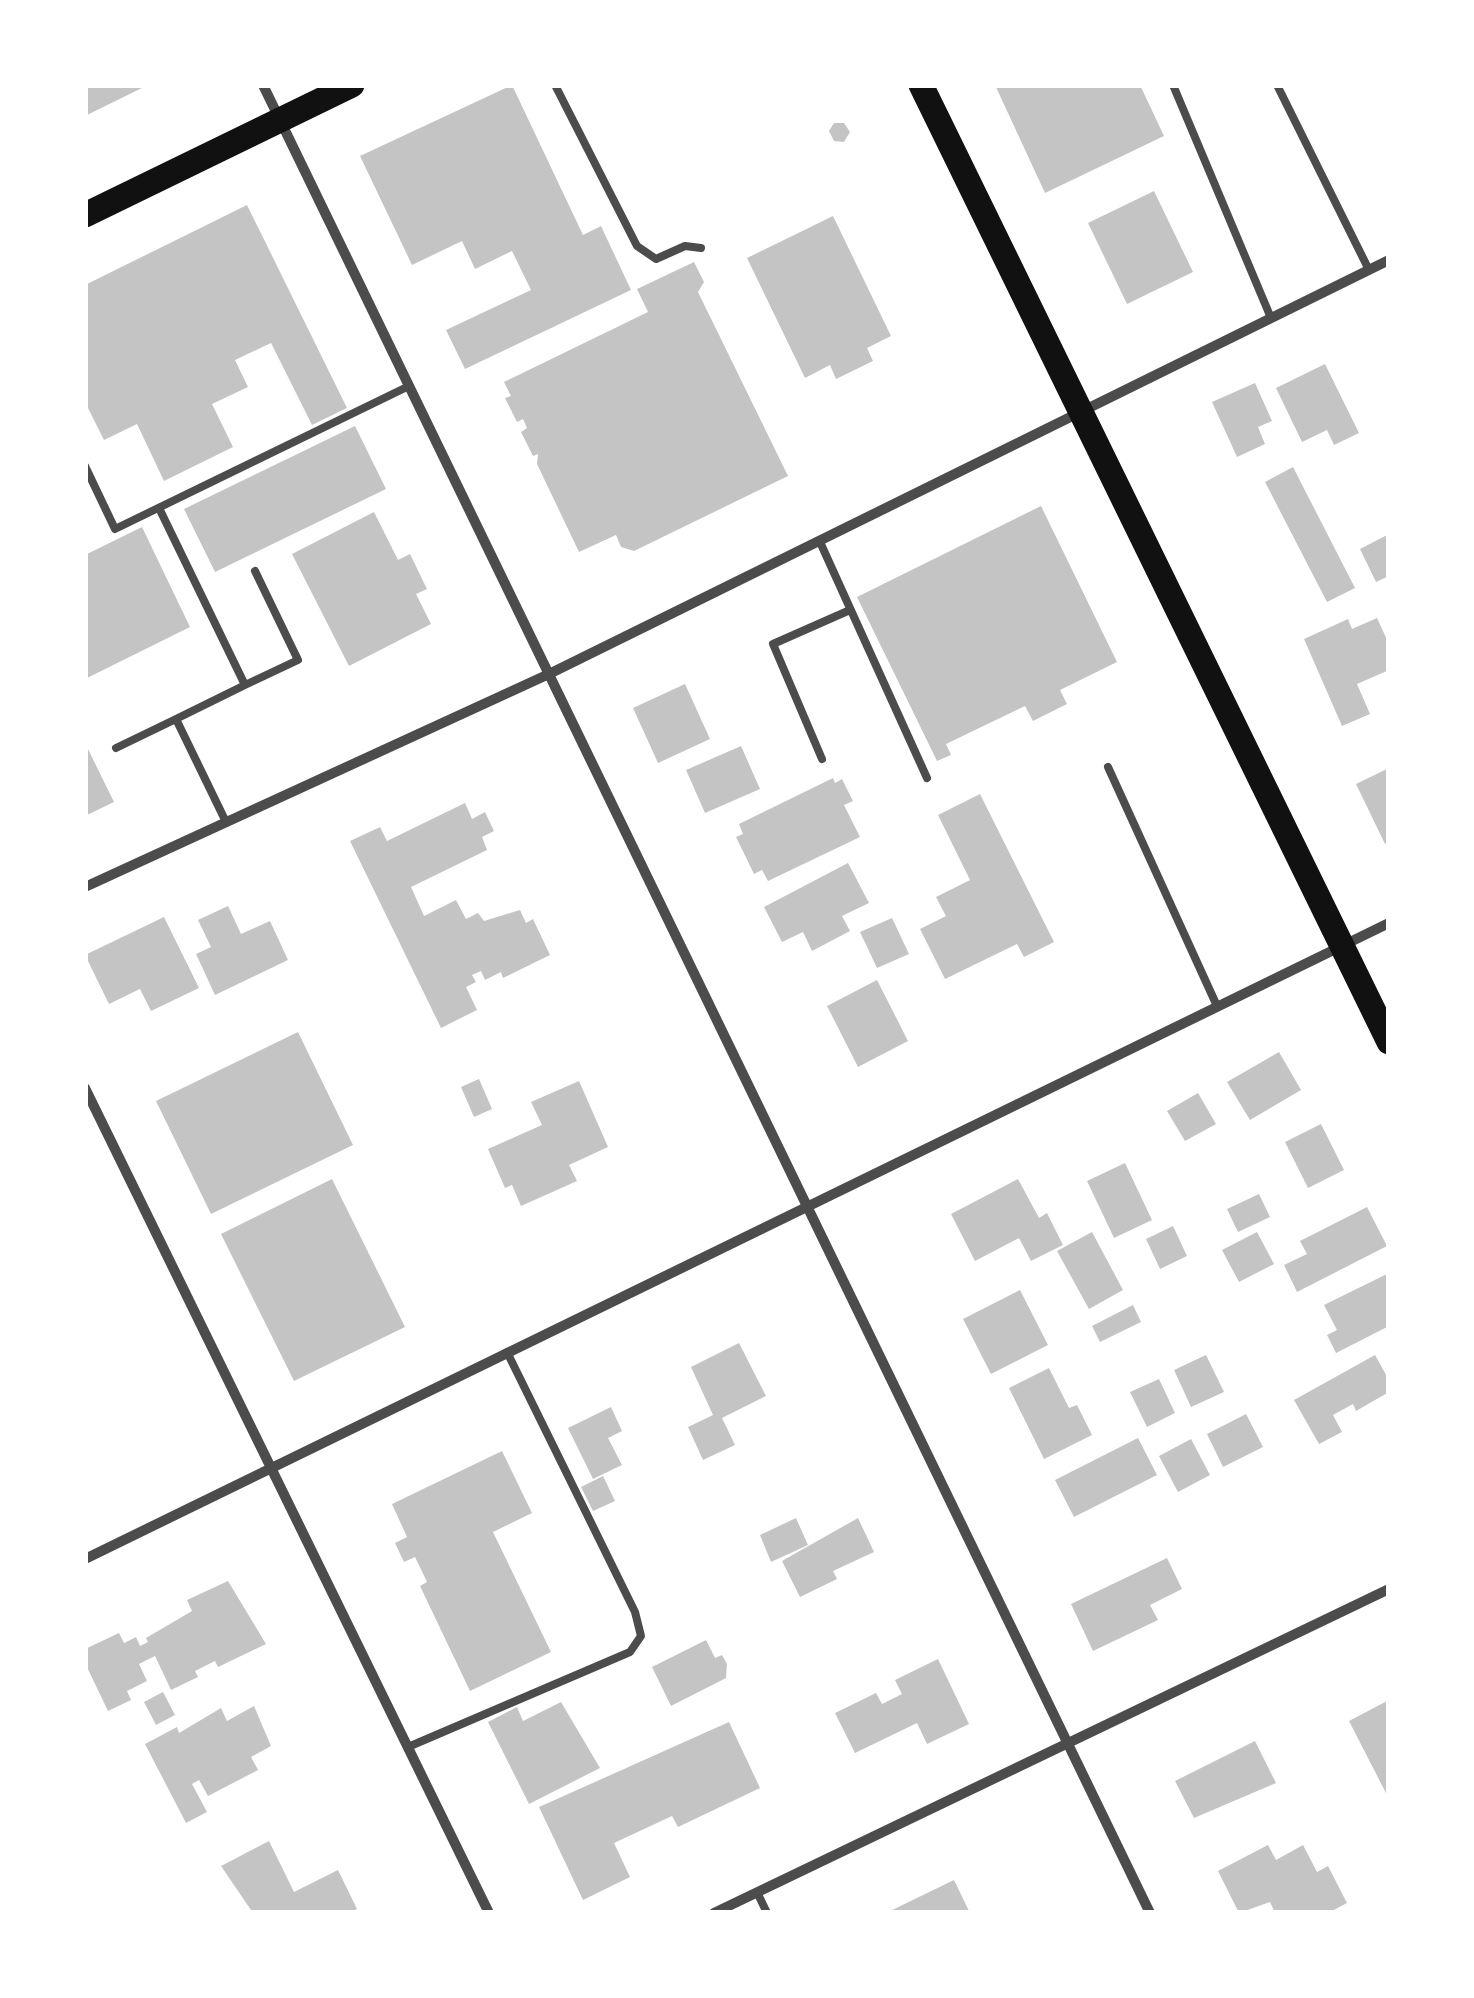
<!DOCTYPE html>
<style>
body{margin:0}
#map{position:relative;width:1474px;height:1998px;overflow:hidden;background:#fff;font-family:Jost,sans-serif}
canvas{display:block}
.frame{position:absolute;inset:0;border:88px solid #fff;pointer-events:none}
</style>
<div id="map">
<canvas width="1474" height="1998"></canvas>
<div class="frame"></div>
</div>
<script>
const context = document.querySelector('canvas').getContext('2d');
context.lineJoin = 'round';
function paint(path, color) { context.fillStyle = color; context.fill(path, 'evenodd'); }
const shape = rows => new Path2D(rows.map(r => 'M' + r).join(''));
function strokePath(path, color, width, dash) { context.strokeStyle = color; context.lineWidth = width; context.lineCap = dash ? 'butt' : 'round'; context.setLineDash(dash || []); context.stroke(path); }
const building = shape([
 [85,85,148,85,85,116],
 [512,85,583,235,601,226,631,290,465,369,446,330,531,290,512,251,475,269,462,241,412,265,360,156],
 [995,85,1140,85,1164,136,1045,193],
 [834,123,844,123,850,132,844,142,834,141,829,131],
 [1154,191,1193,272,1127,304,1088,223],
 [247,205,347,408,312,425,271,343,235,360,248,387,212,404,233,447,164,481,137,424,104,440,85,402,85,285],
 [833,216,891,336,867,348,873,361,836,379,830,365,805,378,747,258],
 [694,262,704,282,698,292,788,476,634,551,621,547,616,535,579,552,537,464,538,454,533,456,521,432,527,428,523,419,517,422,505,398,511,396,504,382,648,312,637,289],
 [1325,364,1359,433,1334,445,1327,430,1302,442,1276,388],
 [1255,383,1272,421,1258,427,1265,444,1237,457,1212,402],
 [355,426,386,489,215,572,184,509],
 [1293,467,1355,588,1327,602,1265,482],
 [1041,506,1117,662,1060,690,1067,704,1033,721,1025,706,946,744,951,755,937,761,857,597],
 [374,512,398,560,410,554,427,589,416,594,431,624,349,666,292,554],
 [142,527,190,627,85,679,85,555],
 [1389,534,1389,576,1376,582,1360,549],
 [1377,618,1389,644,1389,670,1357,684,1370,714,1342,726,1304,639,1348,619,1352,629],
 [685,684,710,739,658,763,633,708],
 [85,743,114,802,85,816],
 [741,746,760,789,705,813,686,770],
 [1389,768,1389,842,1385,844,1356,784],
 [833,778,835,783,842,779,853,801,844,805,860,837,768,881,762,870,754,874,736,837,743,834,739,824],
 [980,794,1054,942,1024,957,1017,944,945,979,920,929,946,916,936,897,970,880,938,815],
 [465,803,472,819,485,812,494,831,482,837,487,850,411,887,424,916,456,900,466,919,478,913,484,921,520,910,526,923,533,919,550,955,503,978,501,972,485,980,481,971,472,975,476,982,466,987,477,1010,441,1028,350,841,380,827,387,841],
 [848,863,869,903,842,916,850,931,812,951,803,932,782,942,764,907],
 [228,906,241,934,270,921,288,960,215,995,196,954,211,947,198,920],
 [164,917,199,988,151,1011,140,989,109,1004,85,955],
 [892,918,909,954,877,968,860,932],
 [877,980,908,1041,858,1067,827,1006],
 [298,1032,353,1145,211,1214,156,1101],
 [1279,1052,1301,1090,1250,1120,1227,1082],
 [479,1079,492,1109,474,1117,461,1087],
 [579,1081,608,1147,569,1165,577,1181,521,1206,512,1185,505,1188,488,1149,542,1125,531,1102],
 [1198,1093,1216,1124,1185,1141,1167,1111],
 [1321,1124,1344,1170,1308,1188,1285,1142],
 [1125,1163,1152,1220,1114,1238,1087,1181],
 [332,1179,405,1327,294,1381,221,1234],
 [1018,1179,1039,1218,1047,1213,1063,1245,1031,1261,1019,1238,975,1261,951,1214],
 [1259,1194,1270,1217,1238,1232,1227,1209],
 [1367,1207,1387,1246,1297,1292,1284,1265,1307,1254,1300,1241],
 [1173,1226,1187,1256,1160,1269,1146,1239],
 [1092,1232,1123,1290,1089,1309,1057,1251],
 [1257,1232,1274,1264,1239,1282,1222,1250],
 [1389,1273,1389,1326,1336,1353,1327,1335,1337,1330,1324,1305],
 [1020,1290,1048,1345,991,1374,963,1319],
 [1133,1305,1141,1322,1100,1342,1092,1326],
 [739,1343,766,1396,722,1418,735,1445,703,1460,688,1427,713,1415,691,1367],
 [1206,1355,1224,1392,1191,1407,1174,1370],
 [1375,1355,1389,1380,1389,1392,1356,1411,1353,1404,1333,1415,1342,1432,1319,1444,1294,1400],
 [1049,1368,1069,1408,1077,1405,1092,1435,1044,1459,1009,1388],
 [1159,1379,1175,1413,1147,1427,1130,1392],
 [611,1407,622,1431,608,1438,622,1465,593,1479,568,1428],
 [1246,1414,1263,1447,1223,1467,1207,1434],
 [1138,1438,1157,1475,1074,1517,1055,1480],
 [1191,1439,1210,1475,1178,1492,1159,1456],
 [502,1451,532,1513,493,1532,551,1652,470,1691,420,1586,427,1582,415,1557,404,1562,395,1543,407,1537,392,1504],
 [603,1476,615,1501,593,1511,581,1487],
 [796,1518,808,1545,771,1562,760,1535],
 [858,1518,874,1552,833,1571,837,1579,800,1597,782,1561],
 [1167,1558,1182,1589,1150,1605,1158,1620,1093,1651,1071,1604],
 [228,1581,266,1644,218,1667,215,1661,195,1671,198,1677,171,1690,155,1656,139,1664,147,1681,127,1691,131,1700,108,1711,85,1663,85,1649,119,1633,124,1643,136,1637,140,1646,148,1642,146,1638,192,1611,187,1600],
 [706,1640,715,1658,722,1655,727,1664,726,1678,671,1706,652,1667],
 [938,1659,969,1724,927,1744,917,1723,855,1753,835,1713,876,1693,882,1704,902,1694,895,1680],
 [163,1692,175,1715,156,1725,144,1702],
 [1389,1700,1389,1799,1349,1721],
 [561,1702,600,1768,529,1804,488,1722,517,1707,523,1721],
 [254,1706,271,1746,251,1757,258,1770,208,1796,199,1780,192,1784,207,1812,186,1823,145,1744,177,1727,179,1733,221,1708,227,1721],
 [729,1722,760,1788,678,1827,672,1816,614,1843,630,1877,583,1900,539,1807],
 [1255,1741,1276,1783,1194,1818,1175,1781],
 [269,1841,294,1892,338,1870,357,1909,349,1913,253,1913,221,1866],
 [1268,1845,1276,1860,1303,1845,1317,1872,1328,1866,1347,1903,1328,1913,1275,1913,1270,1902,1239,1913,1218,1871],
 [954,1880,970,1913,886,1913]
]);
const service = shape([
 [555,85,637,246,656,259,685,246,701,248],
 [1173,85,1271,318],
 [1277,85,1369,270],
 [85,466,115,529,409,386],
 [159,508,245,685,176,719,226,822],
 [820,542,927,778],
 [245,685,298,660,255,571],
 [116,748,176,719],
 [822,759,773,644,850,610],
 [1108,767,1217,1006],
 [408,1747,630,1652,641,1636,635,1612,507,1352],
 [757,1892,767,1913]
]);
const minor = shape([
 [263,85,1150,1913],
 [85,887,549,674,1389,260],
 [85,1088,489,1913],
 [85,1559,1389,923],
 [714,1913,1389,1589]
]);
const primary = shape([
 [921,85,1389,1042],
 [85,215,352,85]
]);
paint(building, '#c4c4c4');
strokePath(service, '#4c4c4c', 8);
strokePath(minor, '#4c4c4c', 10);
strokePath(primary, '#111', 25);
</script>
